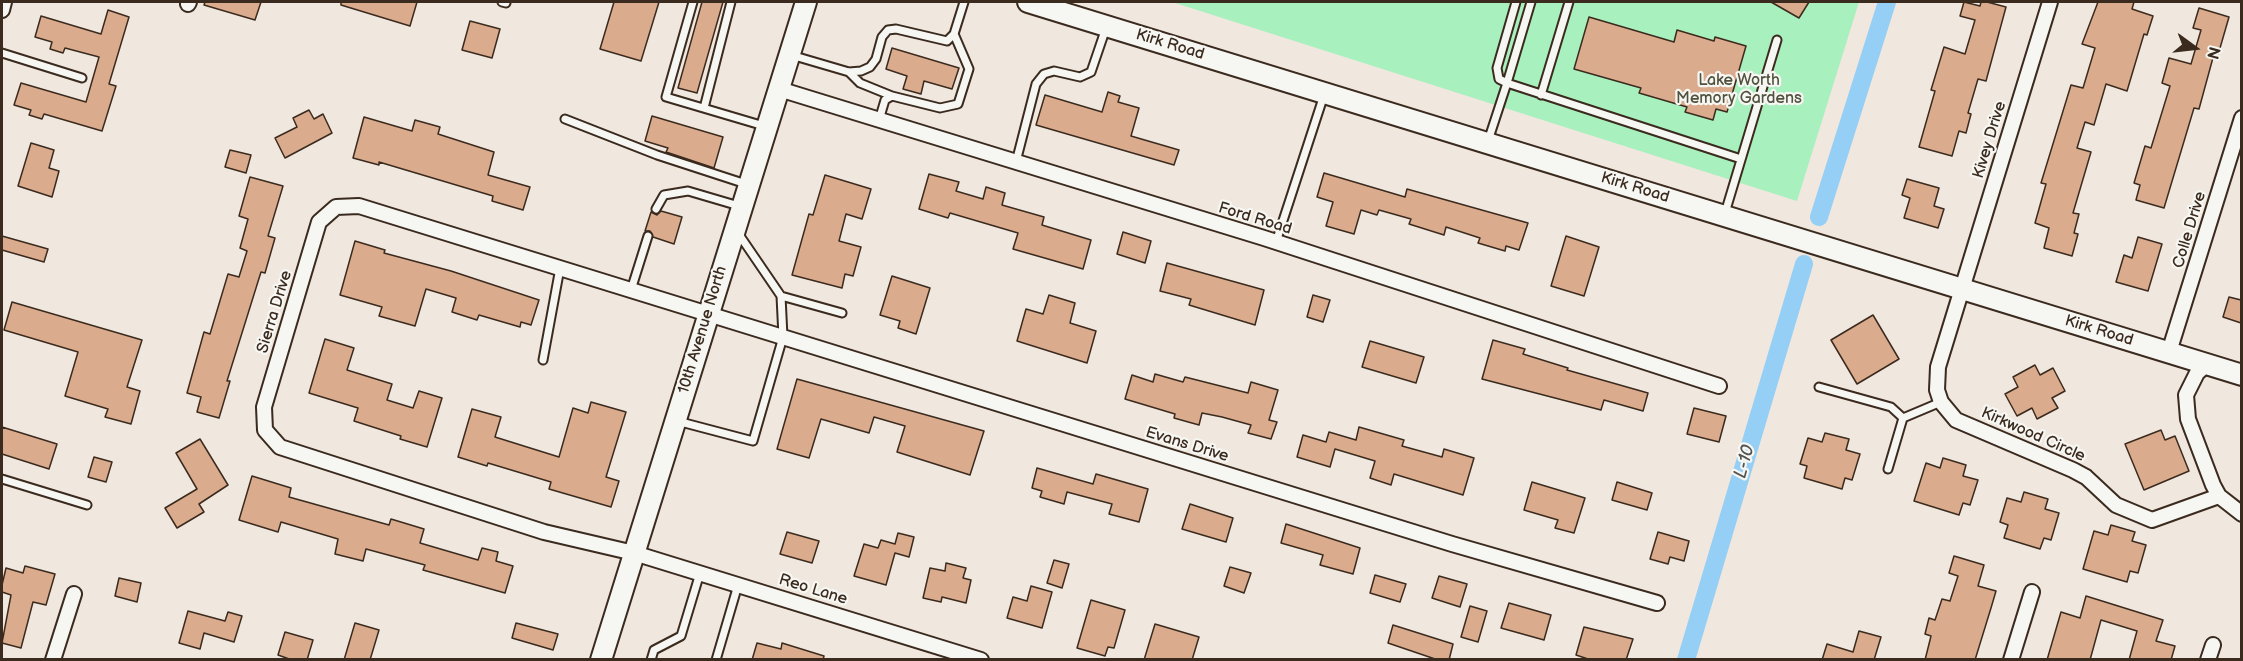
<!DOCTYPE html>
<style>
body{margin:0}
#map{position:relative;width:2243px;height:661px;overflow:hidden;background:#f0e7de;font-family:"Balsamiq Sans",sans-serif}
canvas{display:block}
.frame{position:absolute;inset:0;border:3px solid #3b2a1e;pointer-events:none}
.north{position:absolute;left:2165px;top:18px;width:60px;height:60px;-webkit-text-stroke:4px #f6f6f2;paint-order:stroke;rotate:105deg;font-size:16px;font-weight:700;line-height:24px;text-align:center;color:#3b2a1e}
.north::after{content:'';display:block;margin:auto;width:21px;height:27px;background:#3b2a1e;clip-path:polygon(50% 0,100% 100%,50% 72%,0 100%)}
</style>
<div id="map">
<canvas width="2243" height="661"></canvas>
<div class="frame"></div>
<div class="north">N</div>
</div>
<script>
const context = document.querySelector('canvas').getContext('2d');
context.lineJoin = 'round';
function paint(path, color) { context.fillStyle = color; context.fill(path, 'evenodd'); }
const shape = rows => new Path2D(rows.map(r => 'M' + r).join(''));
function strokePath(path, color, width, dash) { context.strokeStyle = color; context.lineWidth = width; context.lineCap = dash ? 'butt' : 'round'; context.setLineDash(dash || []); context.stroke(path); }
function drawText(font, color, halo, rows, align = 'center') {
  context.font = font + ' "Balsamiq Sans",sans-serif'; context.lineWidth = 4.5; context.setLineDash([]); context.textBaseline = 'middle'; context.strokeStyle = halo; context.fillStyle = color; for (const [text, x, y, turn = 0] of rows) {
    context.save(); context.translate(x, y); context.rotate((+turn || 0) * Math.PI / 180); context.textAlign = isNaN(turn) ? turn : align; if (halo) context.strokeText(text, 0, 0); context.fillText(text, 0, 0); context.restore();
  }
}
const green = shape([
 [1172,2,1859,2,1797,201]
]);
const canal = shape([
 [1819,217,1887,2],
 [1686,660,1804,264]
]);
const building = shape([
 [205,2,261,2,255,20,204,5,205,2],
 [341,2,417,2,410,26,341,5,341,2],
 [614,2,659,2,641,61,600,49,614,2],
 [702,2,723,2,697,93,678,88,702,2],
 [1771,2,1809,2,1799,18,1771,2],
 [1964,2,1980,6,1981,2,1987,2,2006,7,1986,81,1978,79,1968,113,1971,114,1966,133,1959,131,1952,156,1919,147,1935,91,1931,90,1944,47,1965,54,1975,20,1960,16,1964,2],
 [2098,2,2134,2,2132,9,2153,16,2147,35,2144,34,2127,91,2106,84,2094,125,2085,122,2077,148,2091,152,2073,213,2079,214,2074,233,2078,234,2072,256,2044,248,2049,228,2035,223,2046,184,2041,183,2071,85,2083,88,2095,48,2082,44,2098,2],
 [2199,8,2229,17,2218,55,2214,54,2199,109,2194,108,2164,208,2136,200,2140,185,2134,183,2145,146,2151,148,2170,86,2162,83,2169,58,2191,64,2201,30,2193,28,2199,8],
 [108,10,129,17,109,84,116,86,102,131,44,114,42,119,29,115,31,110,14,105,21,83,86,102,99,57,65,48,63,53,50,49,52,42,35,37,41,16,101,34,108,10],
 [1589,17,1674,42,1677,30,1714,41,1715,37,1746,46,1727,112,1716,109,1713,120,1685,112,1687,107,1639,93,1641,88,1574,69,1589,17],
 [470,21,500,29,492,58,462,50,470,21],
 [892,48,959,68,952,89,924,81,921,94,903,89,907,76,886,69,892,48],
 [1108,92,1120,96,1118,102,1139,108,1131,136,1179,150,1174,165,1036,125,1045,95,1102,112,1108,92],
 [309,110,314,119,323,114,332,133,285,158,275,138,297,127,293,118,309,110],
 [652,116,723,137,714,168,666,152,668,148,645,141,652,116],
 [364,117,412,131,415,120,440,127,438,134,494,152,488,175,530,187,523,210,492,201,493,196,379,162,379,165,353,158,364,117],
 [31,143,54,150,49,168,59,171,52,197,18,186,31,143],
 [230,150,251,155,246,173,225,167,230,150],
 [1324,173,1405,197,1407,189,1528,223,1519,250,1506,246,1505,251,1478,243,1480,238,1446,227,1444,235,1409,224,1411,219,1379,210,1377,215,1361,210,1354,234,1326,226,1333,202,1317,197,1324,173],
 [929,174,959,182,956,191,983,199,986,187,1005,193,1002,205,1044,217,1042,225,1091,240,1083,269,1013,249,1018,233,950,213,948,218,919,209,929,174],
 [825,175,871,189,862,219,846,214,839,241,861,247,853,276,845,274,842,288,792,275,809,214,813,215,825,175],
 [250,177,283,186,268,236,275,238,265,273,261,272,227,381,230,381,219,418,197,412,201,397,187,393,204,332,210,334,228,274,239,277,247,251,240,248,248,219,239,216,250,177],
 [1907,179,1939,188,1934,206,1944,209,1938,228,1904,218,1910,198,1902,195,1907,179],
 [661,211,682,217,674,244,653,237,650,231,645,231,651,212,657,215,661,211],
 [1123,232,1151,241,1145,263,1117,254,1123,232],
 [2,236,48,249,44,262,2,250,2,236],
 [1566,236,1599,247,1584,296,1551,286,1566,236],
 [2138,237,2162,244,2148,291,2116,282,2124,255,2132,258,2138,237],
 [355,241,385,250,384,253,451,271,539,300,531,325,521,322,520,327,479,315,477,320,452,312,456,298,426,289,415,326,379,316,382,307,340,295,355,241],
 [1167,263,1264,290,1255,325,1189,305,1191,299,1160,291,1167,263],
 [892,276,930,288,916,334,898,328,900,321,880,315,892,276],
 [1049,295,1075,303,1070,323,1096,331,1087,363,1017,341,1026,309,1043,314,1049,295],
 [1313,295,1330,300,1323,322,1307,317,1313,295],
 [2229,297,2241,300,2241,323,2223,317,2229,297],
 [12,302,142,340,127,387,140,391,131,424,105,417,108,409,65,396,78,352,4,330,12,302],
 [1873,315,1899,359,1857,384,1831,340,1873,315],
 [325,339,354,348,347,370,392,384,387,400,413,408,419,391,442,398,427,447,400,439,401,436,354,421,358,408,309,393,325,339],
 [1493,340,1525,349,1523,354,1568,368,1567,370,1648,393,1643,411,1604,400,1601,410,1482,379,1493,340],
 [1370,341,1424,357,1416,383,1362,367,1370,341],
 [2035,365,2040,375,2053,368,2065,391,2052,398,2058,408,2037,419,2032,408,2017,416,2005,394,2018,387,2013,377,2035,365],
 [1155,374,1183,382,1185,377,1248,393,1251,382,1278,390,1269,420,1277,422,1271,439,1248,433,1251,425,1222,417,1202,413,1199,425,1174,418,1175,414,1125,399,1132,375,1153,382,1155,374],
 [797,379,984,431,970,475,897,452,905,426,874,417,869,433,821,419,809,458,777,449,797,379],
 [591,402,626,412,606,477,619,481,611,507,549,489,551,482,488,463,487,466,458,457,472,409,501,417,495,437,559,457,573,408,588,413,591,402],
 [1694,408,1726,416,1719,442,1687,434,1694,408],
 [2,427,57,444,49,469,2,454,2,427],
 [1359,427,1404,440,1402,446,1442,457,1444,449,1474,458,1463,495,1394,474,1391,485,1370,478,1375,461,1335,449,1330,467,1297,457,1303,435,1326,442,1329,432,1356,440,1359,427],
 [2161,430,2165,440,2175,436,2189,471,2144,490,2125,444,2161,430],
 [1825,433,1849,439,1846,450,1860,454,1852,480,1845,478,1842,489,1804,478,1807,466,1800,464,1808,438,1822,442,1825,433],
 [200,439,228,485,199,504,204,512,177,528,165,508,197,489,176,453,200,439],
 [94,457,112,462,106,482,88,477,94,457],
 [1943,458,1966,465,1963,476,1978,480,1970,505,1963,503,1959,515,1914,501,1926,463,1940,468,1943,458],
 [1037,468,1093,484,1096,474,1148,489,1139,522,1109,514,1112,504,1067,492,1064,504,1040,497,1042,491,1032,488,1037,468],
 [252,476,291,488,289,497,389,525,391,519,424,529,420,543,478,560,482,548,498,552,496,561,513,566,505,593,423,570,425,565,366,549,363,561,335,554,338,539,281,522,278,532,239,520,252,476],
 [1532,482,1585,498,1574,533,1555,528,1558,520,1524,510,1532,482],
 [1617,482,1652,493,1647,510,1612,500,1617,482],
 [2024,492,2048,499,2045,509,2059,513,2051,540,2044,538,2040,549,2004,538,2008,525,2000,522,2007,498,2021,502,2024,492],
 [1190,504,1233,518,1226,542,1182,529,1190,504],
 [1286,524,1360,548,1353,574,1320,565,1323,555,1281,543,1286,524],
 [2111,525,2135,532,2132,541,2146,545,2138,573,2130,571,2127,582,2083,569,2094,531,2108,535,2111,525],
 [787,532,819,541,812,563,780,554,787,532],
 [1658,532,1689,541,1684,561,1670,557,1668,564,1650,559,1658,532],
 [898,533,914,537,909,557,895,553,886,585,854,576,864,544,878,548,881,540,895,544,898,533],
 [1954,556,1984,565,1978,586,1996,591,1991,608,1975,660,1925,660,1931,636,1925,634,1929,618,1935,620,1942,599,1950,601,1958,576,1949,573,1954,556],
 [1054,560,1069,564,1062,588,1047,583,1054,560],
 [946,563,966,568,963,578,971,580,966,603,942,597,941,602,923,598,930,568,945,571,946,563],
 [25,566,55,574,46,605,33,602,21,648,2,643,11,595,2,592,2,585,6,568,23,573,25,566],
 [1230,567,1251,573,1244,593,1224,586,1230,567],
 [1375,575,1406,584,1400,602,1370,593,1375,575],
 [1439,576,1467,584,1460,607,1432,598,1439,576],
 [119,578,141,583,137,602,115,596,119,578],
 [1031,586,1052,592,1042,628,1007,618,1013,597,1027,601,1031,586],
 [2086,596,2163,620,2156,641,2175,646,2171,660,2129,660,2137,631,2101,620,2090,660,2047,660,2061,612,2080,618,2086,596],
 [1091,600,1125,610,1114,648,1108,647,1105,656,1077,648,1091,600],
 [1509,603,1551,615,1544,640,1501,628,1509,603],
 [1470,606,1487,611,1478,642,1461,637,1470,606],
 [188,611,225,621,228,612,242,616,234,642,204,633,200,649,179,643,188,611],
 [355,623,379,630,370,660,344,660,355,623],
 [516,623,558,634,553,650,512,638,516,623],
 [1155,624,1199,637,1192,660,1144,660,1155,624],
 [1393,625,1453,644,1449,660,1438,660,1388,643,1393,625],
 [1584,627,1633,639,1626,660,1591,660,1576,655,1584,627],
 [1859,631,1881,637,1874,660,1822,660,1827,644,1853,652,1859,631],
 [285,632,313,640,307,660,292,660,278,655,285,632],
 [757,643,781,649,782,643,824,656,823,660,752,660,757,643]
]);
const lane = shape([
 [502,2,506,3],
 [693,2,666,97,764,126],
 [1516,2,1497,68,1499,79,1507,83,1531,2],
 [2,53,82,78],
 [791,55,849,72,861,71,870,67,876,59,882,37,888,30,896,29,947,41,954,34,964,2],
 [849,72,860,83,892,96],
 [1541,95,1569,2],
 [704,108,731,2],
 [565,119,657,155,746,184],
 [879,120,885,100,892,96,940,108,958,104,969,69,954,34],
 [1488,141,1507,83,1741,159],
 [1016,162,1036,84,1044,74,1054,71,1080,77,1091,72,1106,28],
 [656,209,664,195,688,191,739,206],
 [1725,213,1777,40],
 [1276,242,1324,95],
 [631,290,648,236],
 [781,296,842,313],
 [543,360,560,268],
 [1819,387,1891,407,1903,418],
 [677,421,753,441,783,337,781,296,738,233],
 [1888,469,1903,418,1941,402],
 [2,479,87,505],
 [651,660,654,650,681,636,700,573],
 [716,660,738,585]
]);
const street = shape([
 [2050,2,1938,367,1937,390,1941,402,1956,420,2073,470,2086,477,2116,505,2152,520,2219,496],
 [188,4,189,2],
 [2,10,4,2],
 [779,89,1264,238,1719,386],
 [2169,352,2242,118],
 [2207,364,2197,373,2186,395,2188,419,2213,485,2219,496,2242,514],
 [53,660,74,594],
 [981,660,634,553,544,532,280,447,265,430,264,407,319,222,336,207,359,206,1452,544,1657,603],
 [2011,660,2032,592],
 [2208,660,2213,645]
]);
const secondary = shape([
 [1028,2,2242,375],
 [601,660,806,2]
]);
const streetNames = [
 ["Kirk Road",1170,45,17],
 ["Kivey Drive",1990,140,-73],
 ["Kirk Road",1635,188,17],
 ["Ford Road",1255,219,17],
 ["Colle Drive",2190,230,-73],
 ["Sierra Drive",275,312,-73],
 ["10th Avenue North",703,330,-73],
 ["Kirk Road",2099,331,17],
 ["Kirkwood Circle",2033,435,24],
 ["Evans Drive",1187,445,17],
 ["Reo Lane",813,590,17]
];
const parkNames = [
 ["Lake Worth",1739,81],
 ["Memory Gardens",1739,99]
];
const waterNames = [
 ["L-10",1745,462,-74]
];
paint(green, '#a8f0be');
strokePath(canal, '#96cff5', 18);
paint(building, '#daab8c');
strokePath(building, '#3b2a1e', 1.5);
strokePath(lane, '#3b2a1e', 11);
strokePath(street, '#3b2a1e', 18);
strokePath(secondary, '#3b2a1e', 24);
strokePath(lane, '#f6f6f2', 7);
strokePath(street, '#f6f6f2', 14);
strokePath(secondary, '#f6f6f2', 20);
drawText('16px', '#3b2a1e', '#f6f6f2', streetNames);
drawText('16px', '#51523e', '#f6f6f2', parkNames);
drawText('italic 18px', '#525354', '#f6f6f2', waterNames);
</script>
